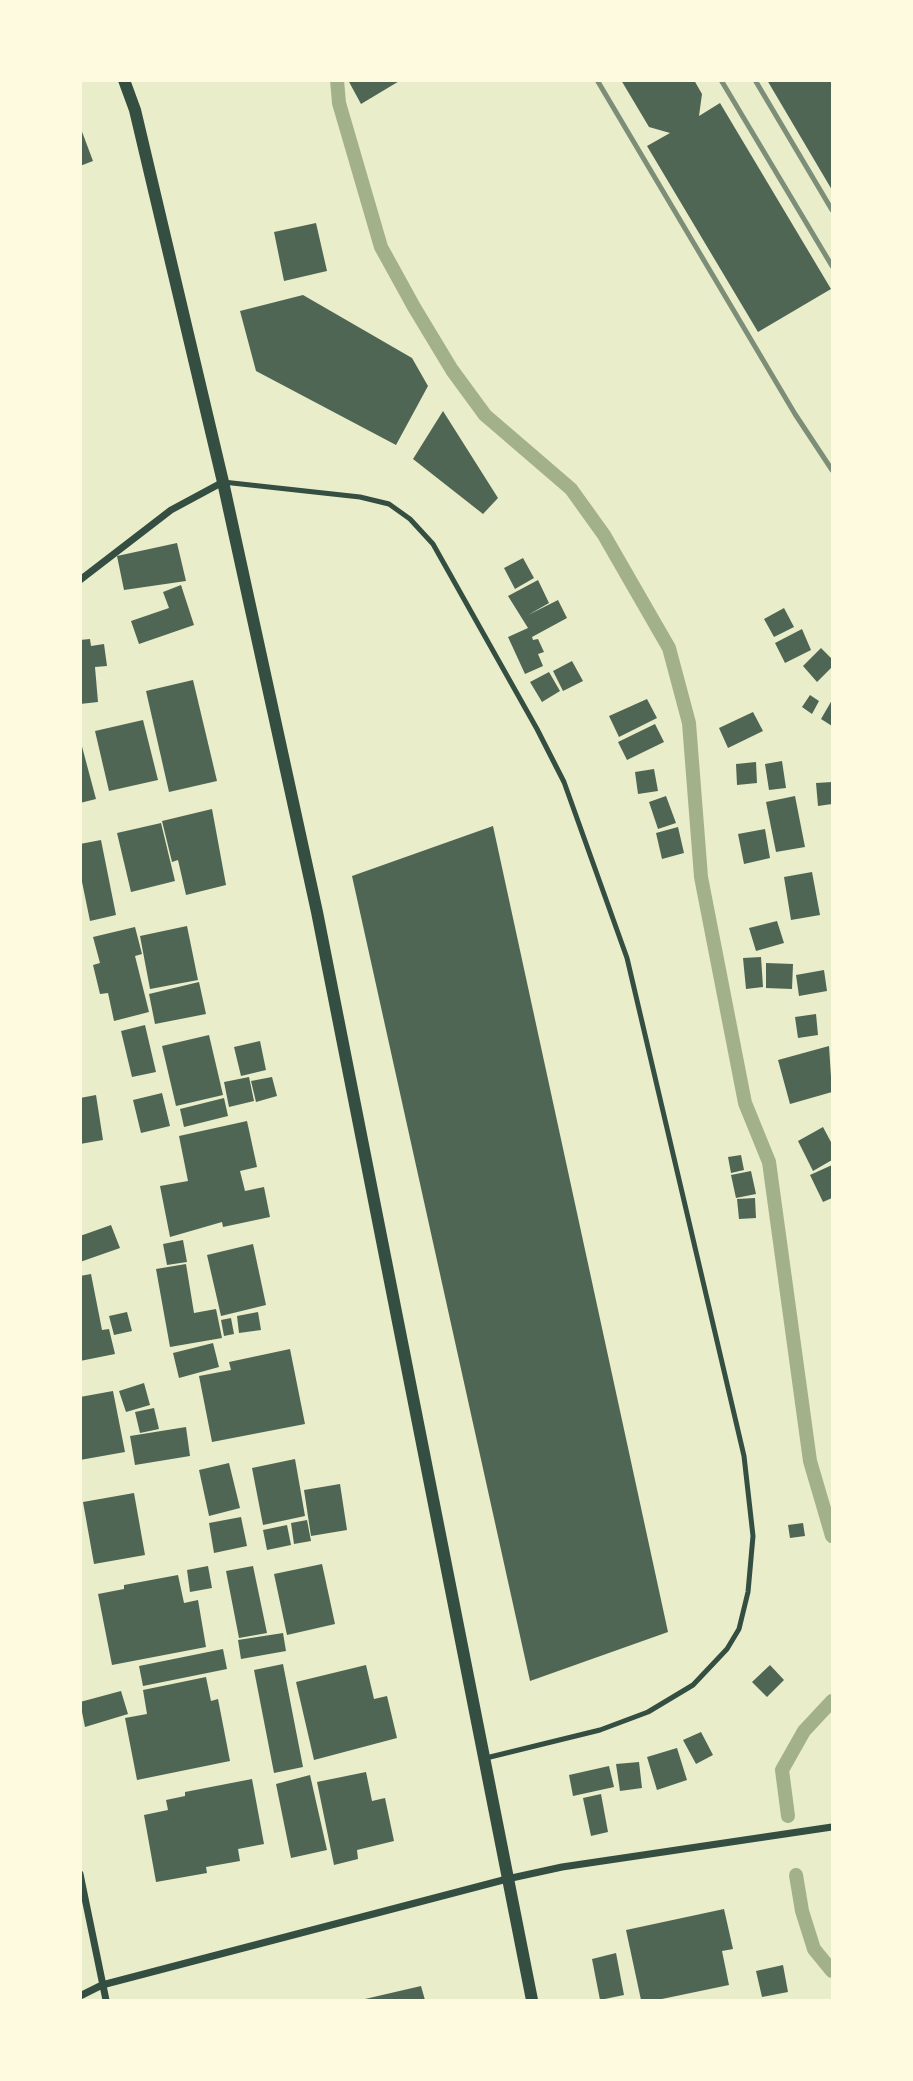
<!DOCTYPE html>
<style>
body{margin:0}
#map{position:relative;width:913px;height:2081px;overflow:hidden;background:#e9edc9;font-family:Helvetica,sans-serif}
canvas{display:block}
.frame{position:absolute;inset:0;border:82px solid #fefae0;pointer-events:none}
</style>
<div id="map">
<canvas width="913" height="2081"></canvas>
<div class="frame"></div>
</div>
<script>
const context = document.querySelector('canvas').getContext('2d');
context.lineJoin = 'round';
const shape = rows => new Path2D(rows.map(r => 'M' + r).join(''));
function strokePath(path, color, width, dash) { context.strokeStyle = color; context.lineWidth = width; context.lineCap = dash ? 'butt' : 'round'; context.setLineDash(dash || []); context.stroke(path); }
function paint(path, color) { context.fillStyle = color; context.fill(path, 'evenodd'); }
const stream = shape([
 [337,80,339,103,381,247,414,307,452,370,485,415,571,489,604,535,669,648,689,723,701,877,745,1103,769,1162,810,1461,832,1536],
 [788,1816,782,1770,804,1731,832,1701],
 [796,1875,802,1911,814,1949,832,1971]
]);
const building = shape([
 [348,80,401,80,361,104],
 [621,80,694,80,702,94,699,116,720,103,831,289,758,332,647,146,670,133,649,127],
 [767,80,832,80,832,190],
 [81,129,93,161,80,166,80,130],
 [316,223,327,271,284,281,274,232],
 [303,295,412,358,428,386,396,445,256,371,240,311],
 [443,411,498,498,483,514,413,459],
 [177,543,186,581,124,590,117,556],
 [523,558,534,578,515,589,504,568],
 [538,580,549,603,528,615,558,600,567,618,532,637,533,640,538,639,544,652,538,654,543,666,525,674,508,637,528,628,508,596],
 [181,585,194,625,139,644,131,621,169,608,163,592],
 [784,608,794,627,774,637,764,619],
 [802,629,811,650,785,663,775,643],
 [90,639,91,646,104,644,107,666,95,667,98,702,80,704,80,640],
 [821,648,832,659,832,667,817,682,803,666],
 [572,661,583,681,563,691,553,671],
 [549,672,560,691,542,702,530,682],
 [193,680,217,781,169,792,146,691],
 [810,695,819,701,812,714,802,707],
 [647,699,657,718,619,737,609,716],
 [832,700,832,726,821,719],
 [753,712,763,731,728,748,719,728],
 [143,720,158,780,109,791,95,731],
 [655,724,664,742,627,760,618,742],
 [80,739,96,799,80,803],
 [782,761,786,788,769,790,765,764],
 [756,762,757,783,737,785,736,764],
 [654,769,658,791,638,794,635,772],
 [832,782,832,804,818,806,816,783],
 [666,796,676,823,658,829,649,802],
 [795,796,805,847,776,852,766,802],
 [212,809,226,885,186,895,178,860,172,862,162,821],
 [161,823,175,881,131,892,117,833],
 [493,826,668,1632,530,1681,352,876],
 [678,827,684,853,662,859,656,833],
 [765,829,770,858,744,864,738,834],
 [101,840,116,915,90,921,80,872,80,844],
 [812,872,820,915,791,920,784,877],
 [777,921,784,943,756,951,749,928],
 [187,926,198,980,150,989,140,936],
 [135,927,142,954,135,956,149,1012,114,1021,108,993,100,994,93,965,100,963,93,937],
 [761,957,763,987,746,989,743,958],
 [766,963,793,964,792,989,766,988],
 [824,970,827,991,799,996,796,975],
 [199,982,206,1014,155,1024,149,994],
 [816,1014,818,1035,798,1038,795,1017],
 [145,1025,156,1072,132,1077,121,1031],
 [209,1035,223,1095,176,1106,162,1046],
 [260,1041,266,1070,241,1076,234,1047],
 [829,1046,832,1092,790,1104,778,1060],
 [249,1077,254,1101,229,1107,224,1082],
 [272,1077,277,1096,256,1102,251,1081],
 [162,1093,170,1126,141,1133,133,1100],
 [96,1095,103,1140,80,1144,80,1098],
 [224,1098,228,1116,184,1127,180,1109],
 [247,1121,257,1167,240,1171,245,1191,264,1187,270,1217,223,1227,222,1222,170,1237,160,1186,188,1181,179,1136],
 [823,1127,832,1144,832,1160,813,1171,798,1141],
 [741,1155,744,1170,731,1173,728,1157],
 [832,1165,832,1198,823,1202,810,1175],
 [751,1171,756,1194,736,1198,731,1175],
 [755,1198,756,1218,739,1219,737,1199],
 [111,1225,120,1248,80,1262,80,1236],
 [183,1240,187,1262,167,1265,163,1244],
 [253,1244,266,1305,221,1316,207,1255],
 [186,1264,194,1313,216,1309,222,1338,170,1347,156,1269],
 [91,1274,102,1330,109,1329,115,1354,80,1361,80,1276],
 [127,1312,132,1331,114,1335,109,1316],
 [258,1312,261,1330,239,1333,237,1316],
 [231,1318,234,1334,224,1336,221,1320],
 [213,1343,219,1367,179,1378,173,1353],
 [290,1349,305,1424,212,1442,199,1376,231,1370,229,1362],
 [144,1383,150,1405,126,1412,119,1391],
 [113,1391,125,1452,80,1460,80,1397],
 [154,1408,159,1429,140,1433,135,1412],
 [186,1427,190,1456,135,1465,130,1436],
 [295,1459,305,1516,263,1525,252,1468],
 [229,1463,240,1508,209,1516,199,1470],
 [340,1484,347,1530,311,1536,304,1490],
 [134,1493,145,1555,94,1564,83,1502],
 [241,1517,247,1546,214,1553,209,1523],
 [307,1520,311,1541,294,1544,291,1523],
 [803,1523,805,1536,790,1538,788,1525],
 [287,1525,291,1545,267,1550,263,1530],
 [322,1564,335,1624,287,1635,274,1574],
 [208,1566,212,1588,190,1592,187,1570],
 [253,1566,267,1633,239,1638,226,1571],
 [178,1575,184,1603,198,1600,206,1647,112,1665,98,1594,124,1589,124,1585],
 [283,1633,286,1651,241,1659,238,1640],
 [223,1649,227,1669,143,1686,139,1666],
 [283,1664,303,1767,274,1773,254,1670],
 [366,1665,374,1699,387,1696,397,1738,314,1760,296,1682],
 [770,1665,784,1680,767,1697,752,1682],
 [206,1677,211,1701,218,1699,230,1761,137,1780,125,1718,147,1714,143,1690],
 [121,1691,128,1714,85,1727,80,1702],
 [701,1732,713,1755,696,1764,683,1740],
 [677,1748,687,1780,657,1790,647,1757],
 [639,1762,642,1788,620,1791,616,1764],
 [609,1766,614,1787,573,1796,569,1775],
 [366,1772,372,1801,385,1798,394,1841,357,1850,358,1859,334,1865,317,1782],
 [310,1775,327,1850,291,1858,276,1784],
 [252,1779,264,1844,238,1849,240,1861,206,1867,207,1873,156,1882,144,1815,168,1810,166,1800,185,1796,185,1792],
 [601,1794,608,1832,591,1836,583,1798],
 [724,1909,733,1949,722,1951,729,1985,657,2000,641,2000,626,1930],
 [616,1953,624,1995,600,2000,592,1959],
 [783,1965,788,1992,762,1997,756,1971],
 [421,1986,425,2000,365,2000,365,1999]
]);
const service = shape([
 [223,482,360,497,389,504,410,519,433,544,537,729,564,782,627,958,744,1456,753,1536,748,1592,739,1629,727,1649,693,1685,648,1712,600,1730,486,1758]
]);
const minor = shape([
 [80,580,171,510,223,482],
 [80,1874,106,2000],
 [80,1996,102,1985,507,1879,562,1867,832,1827]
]);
const tertiary = shape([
 [124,80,135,110,223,482,317,912,532,2000]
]);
const rail = shape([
 [597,80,795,414,832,470],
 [721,80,832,266],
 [755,80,832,210]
]);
strokePath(stream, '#a3b18a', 14);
paint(building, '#4f6655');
strokePath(service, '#344e41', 5);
strokePath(minor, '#344e41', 7);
strokePath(tertiary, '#344e41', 12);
strokePath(rail, '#7c8e77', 5);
</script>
